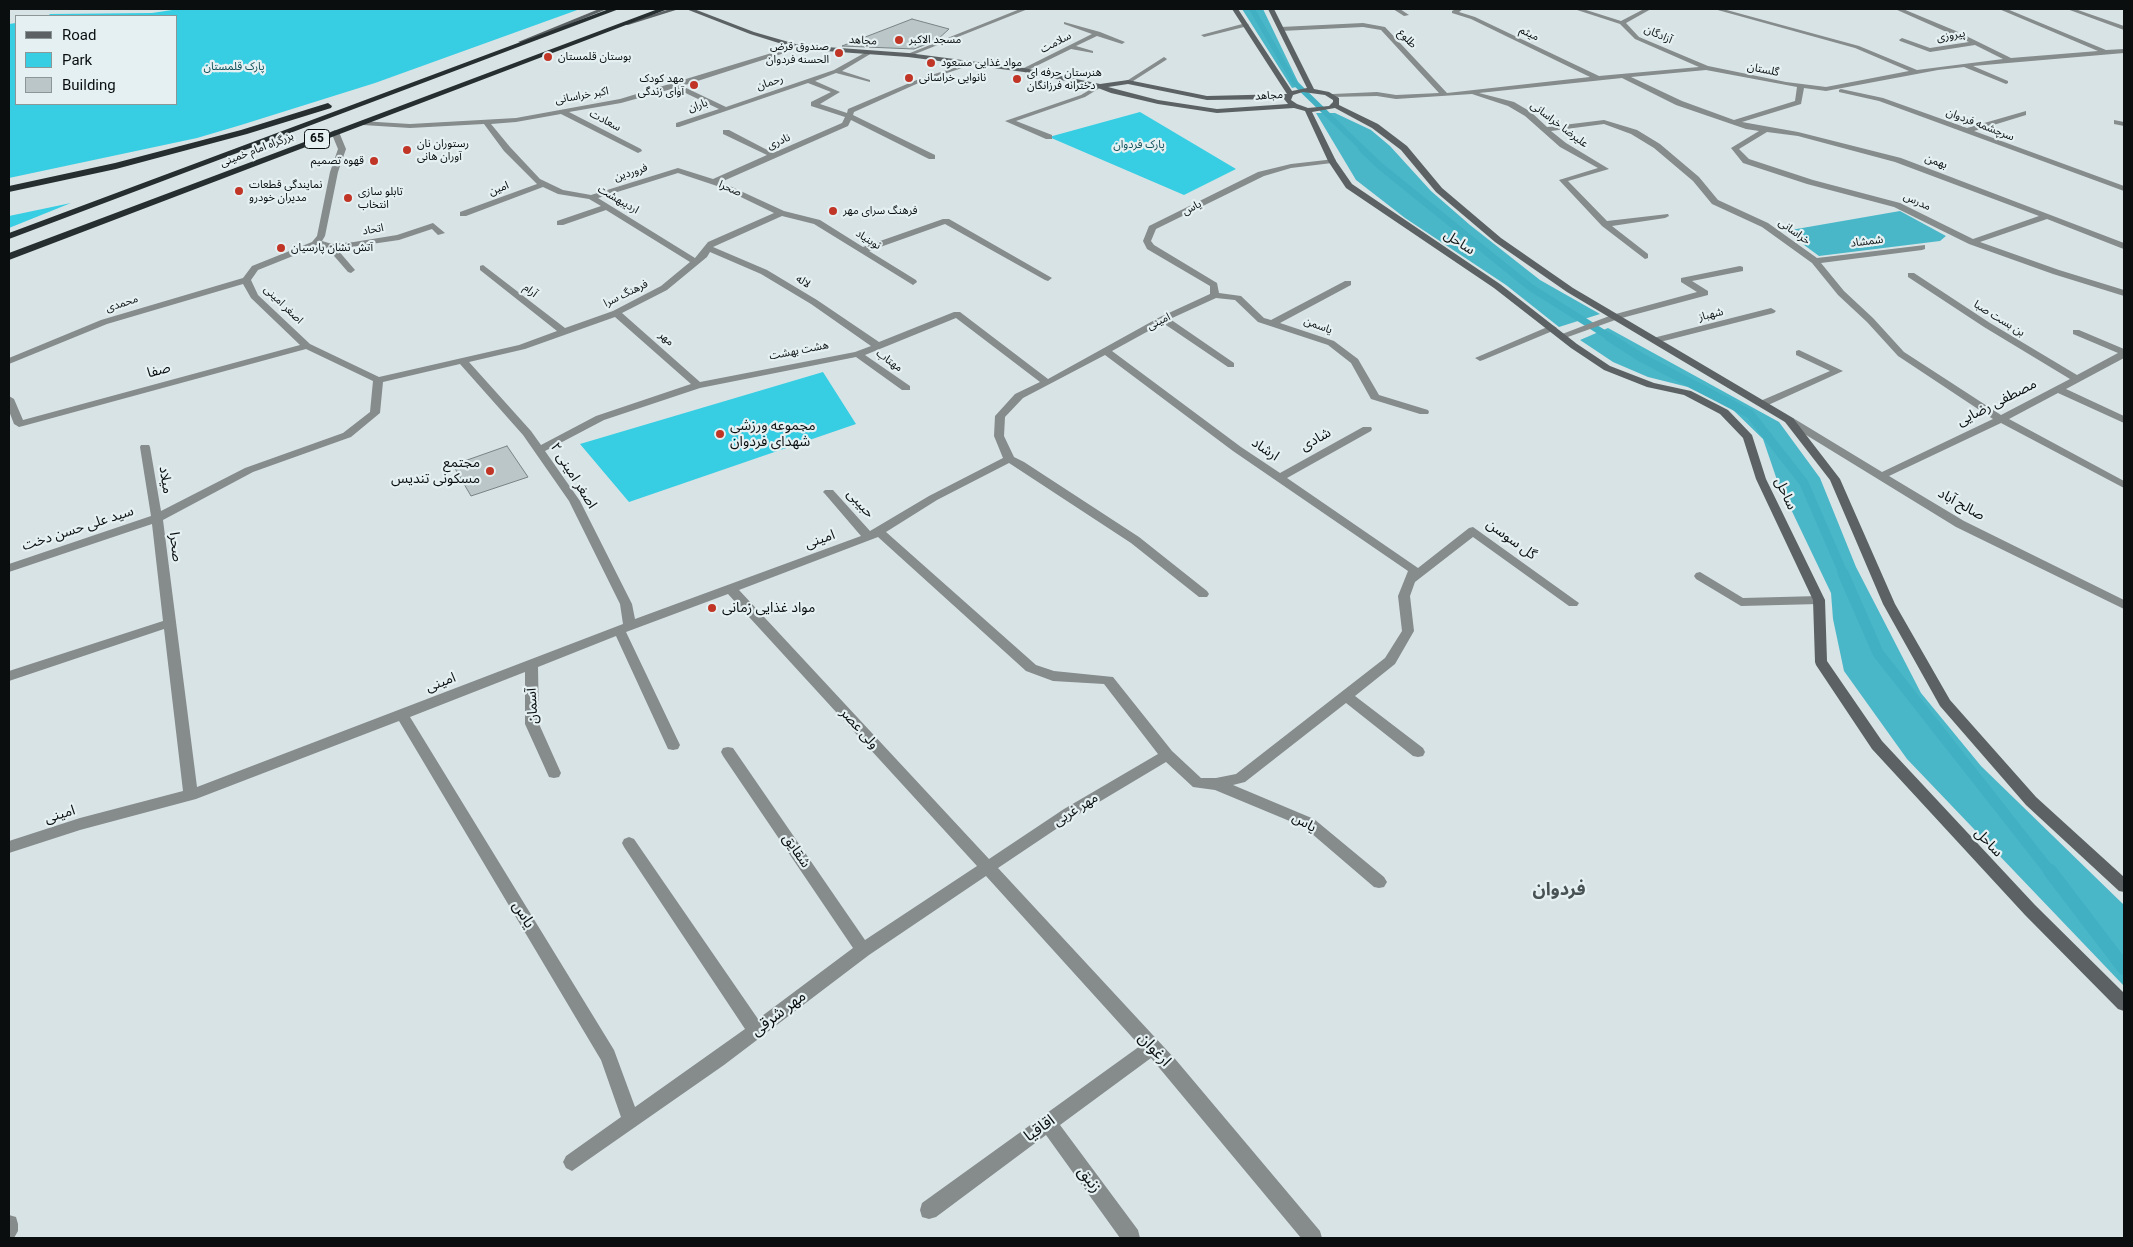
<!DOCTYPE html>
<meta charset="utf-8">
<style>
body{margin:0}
#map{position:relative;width:2133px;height:1247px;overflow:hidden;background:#d8e3e5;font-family:Roboto,sans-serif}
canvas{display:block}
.frame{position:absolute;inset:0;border:10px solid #0a0e0f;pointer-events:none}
.legend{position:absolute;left:15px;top:15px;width:162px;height:90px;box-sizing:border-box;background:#e5f0f2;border:1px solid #8d9697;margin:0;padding:6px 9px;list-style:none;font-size:15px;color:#0a0e0f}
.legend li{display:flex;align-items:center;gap:10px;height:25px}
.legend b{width:25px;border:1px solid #8d9697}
</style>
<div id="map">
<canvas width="2133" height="1247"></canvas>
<div class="frame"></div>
<ul class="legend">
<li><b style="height:6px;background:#5c6263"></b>Road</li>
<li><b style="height:14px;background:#37cde3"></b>Park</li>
<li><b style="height:14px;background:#bbc6c8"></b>Building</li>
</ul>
</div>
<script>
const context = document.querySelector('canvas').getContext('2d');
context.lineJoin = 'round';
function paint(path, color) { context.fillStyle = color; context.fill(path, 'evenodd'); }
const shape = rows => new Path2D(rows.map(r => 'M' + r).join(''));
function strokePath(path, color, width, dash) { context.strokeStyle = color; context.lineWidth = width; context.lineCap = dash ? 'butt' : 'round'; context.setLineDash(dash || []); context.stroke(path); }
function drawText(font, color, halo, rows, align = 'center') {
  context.font = font + ' Roboto,"Noto Sans Arabic",sans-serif'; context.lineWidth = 4.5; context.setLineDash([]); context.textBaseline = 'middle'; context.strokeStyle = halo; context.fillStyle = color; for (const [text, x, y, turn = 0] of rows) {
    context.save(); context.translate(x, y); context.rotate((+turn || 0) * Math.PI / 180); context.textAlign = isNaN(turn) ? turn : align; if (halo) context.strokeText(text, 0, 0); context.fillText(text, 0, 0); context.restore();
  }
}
const green = shape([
 [179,9,580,9,375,83,241,125,197,138,9,178,9,24,16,23,16,104,176,104,176,16,48,16,50,14,152,13],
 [1140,112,1236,169,1184,195,1049,137],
 [71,203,9,228,9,216],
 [823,372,856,424,629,502,580,444]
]);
const forest = shape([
 [1242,9,1263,9,1300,86,1292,88],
 [1316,113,1335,113,1371,130,1390,146,1431,191,1470,225,1540,280,1600,314,1559,327,1506,285,1405,218,1356,180],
 [1900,211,1946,236,1940,241,1819,256,1785,231],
 [1608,328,1779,422,1820,478,1856,567,1921,693,1981,766,2124,905,2124,986,1907,759,1844,671,1833,619,1831,593,1777,480,1763,439,1731,408,1688,387,1648,377,1613,362,1580,340]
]);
const streamFar4 = shape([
 [1252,9,1294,82,1364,150]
]);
const streamFar3 = shape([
 [1362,149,1380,166,1530,287,1611,338]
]);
const streamFar2 = shape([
 [1609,337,1642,358,1750,414,1804,483,1844,575]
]);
const streamFar1 = shape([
 [1843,573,1878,653,2051,873]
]);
const stream = shape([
 [2050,871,2124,968]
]);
const building = shape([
 [912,19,949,29,937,40,914,49,842,46,912,19],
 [507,446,528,477,471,496,453,465,507,446]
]);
const street = shape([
 [1020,9,1028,9,910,56,905,55,1020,9],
 [1393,9,1400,9,1409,15,1404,16,1393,9],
 [1456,9,1463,9,1459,12,1475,17,1599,76,1699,67,1635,39,1620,24,1574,9,1583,9,1621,21,1644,9,1651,9,1626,23,1639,37,1708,66,1786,82,1826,87,1909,71,1855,48,1714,9,1723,9,1859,46,1917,70,2003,59,1975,45,1930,52,1900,41,1899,40,1902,38,1930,48,1969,42,1895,9,1903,9,1956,31,2011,58,2098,51,1999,9,2007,9,2106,50,2124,49,2124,53,1973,66,2008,81,2008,83,2006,84,1964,67,1938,70,1826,91,1804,88,1801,104,1742,122,1798,132,1901,158,2124,243,2124,249,2121,248,2047,219,1980,242,2059,270,2124,290,2124,296,2053,274,1969,244,1894,207,1807,184,1743,163,1731,148,1759,131,1746,129,1676,105,1622,78,1479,93,1514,102,1531,112,1547,127,1604,120,1637,130,1660,144,1699,177,1718,200,1768,223,1817,258,1925,245,1925,249,1922,250,1821,263,1844,291,1873,318,1904,352,2001,415,2070,379,1984,327,1908,277,1908,273,1914,273,1990,323,2077,375,2118,353,2073,334,2073,330,2079,330,2124,349,2124,358,2066,389,2124,416,2124,423,2058,393,2009,419,2124,481,2124,488,2001,423,1889,476,1964,521,2124,600,2124,609,1956,527,1785,422,1784,420,1785,418,1793,418,1882,472,1993,419,1898,356,1867,322,1838,295,1812,263,1762,227,1712,204,1693,181,1654,148,1631,134,1604,124,1551,131,1566,143,1609,169,1568,181,1607,221,1668,214,1669,216,1665,218,1612,226,1648,254,1648,258,1645,259,1602,226,1559,180,1598,168,1560,147,1525,116,1508,106,1472,94,1396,99,1377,96,1331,97,1329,96,1333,94,1377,92,1396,95,1439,93,1381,30,1363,27,1281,31,1278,29,1281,27,1363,23,1385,27,1447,93,1590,77,1471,19,1452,13,1452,11,1456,9],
 [1706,70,1797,87,1795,101,1734,120,1682,101,1631,77,1706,70],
 [1767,132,1798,136,1895,162,2039,216,1973,239,1900,203,1813,180,1749,159,1739,149,1767,132],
 [2067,9,2075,9,2124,26,2124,30,2067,9],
 [1064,22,1100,32,1125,42,1122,44,1097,36,1076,46,1093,51,1093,53,1071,49,1026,71,1022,71,1022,69,1092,34,1064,24,1064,22],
 [1246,23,1249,25,1248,26,1204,37,1201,35,1246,23],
 [798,45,800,46,800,48,682,86,726,107,834,70,868,51,872,51,872,53,842,71,870,80,870,82,836,73,815,81,840,92,820,104,847,113,848,109,919,79,969,63,974,64,923,81,854,112,853,115,935,155,935,159,929,159,851,120,848,126,721,182,784,211,820,220,863,247,943,219,949,219,1052,278,1048,281,1045,280,945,224,869,251,916,280,917,282,913,285,814,224,782,216,713,247,767,270,817,300,879,342,954,312,960,312,1048,379,1160,317,1210,294,1210,286,1147,249,1143,241,1149,226,1258,172,1291,164,1335,159,1336,161,1332,163,1291,168,1264,176,1156,229,1151,241,1154,245,1217,283,1219,293,1241,296,1264,318,1271,320,1345,281,1351,281,1351,285,1280,323,1334,341,1358,359,1379,395,1428,410,1429,412,1428,414,1420,414,1371,399,1351,363,1328,345,1258,322,1235,300,1216,298,1170,319,1234,363,1234,367,1228,367,1163,323,1112,351,1241,447,1280,473,1363,427,1371,427,1372,429,1371,431,1287,478,1418,568,1469,528,1473,527,1579,603,1577,606,1569,606,1473,537,1415,582,1410,596,1414,631,1395,664,1355,696,1423,748,1425,752,1423,756,1418,757,1413,756,1346,703,1245,782,1233,785,1314,819,1384,877,1387,882,1384,887,1379,888,1374,887,1304,827,1215,790,1193,787,1166,762,1074,817,998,868,1176,1060,1320,1231,1322,1238,1301,1238,1151,1058,1060,1125,1138,1230,1140,1238,1120,1238,1046,1135,936,1217,929,1219,922,1217,920,1210,922,1203,1140,1046,986,876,869,955,724,1065,572,1171,566,1168,563,1162,566,1156,621,1117,601,1060,399,721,196,799,80,830,9,853,9,841,80,818,183,791,164,629,9,681,9,671,163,621,152,524,9,572,9,564,151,516,140,447,141,445,149,445,150,447,161,511,245,468,343,433,370,412,373,381,306,349,23,426,19,427,14,424,9,411,9,396,14,399,23,420,300,345,251,298,243,284,107,324,9,364,9,358,101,320,243,278,252,266,312,242,317,236,330,172,338,149,331,132,335,130,339,132,346,149,338,172,325,236,322,241,332,244,354,242,397,235,433,223,445,233,438,235,432,229,399,240,337,249,355,270,351,273,348,272,328,249,318,246,258,270,251,280,258,295,310,344,379,377,519,345,557,331,480,270,480,266,483,265,565,328,613,311,661,286,690,262,606,210,563,225,557,225,557,221,601,206,589,199,558,194,543,187,466,216,460,216,460,212,537,184,504,151,484,124,410,128,363,125,360,125,360,121,410,124,516,118,620,99,798,45],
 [808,83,831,92,811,102,811,106,845,117,842,123,773,153,729,130,723,130,723,134,767,155,713,179,678,168,591,195,563,190,540,179,510,147,491,124,516,122,561,114,638,153,642,151,641,149,569,112,621,103,675,88,719,109,676,123,676,127,679,127,808,83],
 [678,173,720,187,774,213,708,242,695,258,598,198,678,173],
 [710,252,761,274,811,304,871,346,855,352,700,382,622,313,667,290,707,257,710,252],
 [615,317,691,384,596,416,541,445,531,431,469,362,525,349,615,317],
 [956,318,1040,382,1015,394,995,416,994,436,1003,458,929,496,870,531,833,490,825,490,823,492,825,494,861,536,635,619,632,604,580,501,545,451,604,420,700,388,856,357,902,390,910,390,910,386,865,355,956,318],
 [1105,355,1233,451,1408,571,1398,596,1402,631,1385,658,1236,774,1216,778,1201,778,1172,751,1113,677,1054,671,1036,665,886,532,937,500,1009,463,1131,543,1199,597,1207,597,1209,594,1207,591,1139,537,1024,462,1014,457,1004,436,1005,417,1023,398,1105,355],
 [460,364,523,435,569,501,620,604,623,624,197,787,163,520,253,472,351,437,380,413,383,382,460,364],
 [878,537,1026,671,1053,681,1104,684,1158,754,1064,809,989,859,739,590,878,537],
 [728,594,977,866,865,940,733,748,728,747,723,748,721,752,723,756,853,948,758,1019,634,839,629,837,624,839,622,843,624,847,745,1029,635,1107,614,1050,410,717,525,672,525,724,549,777,554,778,559,777,561,773,539,724,538,667,616,636,668,749,673,750,678,749,680,745,626,632,728,594],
 [1164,57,1167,59,1166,60,1130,83,1125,82,1164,57],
 [1098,85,1103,86,1085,97,1016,121,1052,135,1052,139,1046,139,1005,121,1081,95,1098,85],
 [1841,89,1883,98,1967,128,2026,111,2026,115,1974,131,2124,186,2124,191,1879,101,1839,92,1839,90,1841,89],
 [2114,120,2124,122,2124,126,2114,124,2114,120],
 [1740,266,1743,267,1743,271,1692,281,1708,291,1708,295,1618,319,1565,338,1562,339,1557,336,1612,315,1697,292,1681,282,1681,278,1740,266],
 [1771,308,1776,311,1774,313,1656,343,1651,340,1653,338,1771,308],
 [1552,325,1557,328,1555,330,1483,360,1480,361,1475,358,1552,325],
 [1799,350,1843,371,1766,406,1758,406,1758,402,1830,371,1796,355,1796,351,1799,350],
 [1700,572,1743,598,1819,596,1825,600,1819,604,1741,606,1696,579,1694,576,1696,573,1700,572],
 [9,1215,16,1217,18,1224,18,1231,14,1238,9,1238,9,1215]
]);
const secondary = shape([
 [599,9,607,9,523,43,518,42,599,9],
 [670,9,679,9,628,25,623,24,670,9],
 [686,9,694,9,754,32,799,45,908,53,1024,68,1100,84,1128,80,1207,96,1287,94,1232,9,1238,9,1292,91,1307,88,1268,9,1274,9,1314,89,1329,92,1339,98,1339,105,1378,124,1407,146,1442,188,1501,238,1573,288,1793,418,1840,479,1895,604,1950,700,2036,797,2124,877,2124,892,2119,891,2026,805,1940,706,1883,604,1830,480,1785,422,1567,292,1495,242,1436,192,1401,150,1372,128,1335,108,1312,112,1336,161,1352,184,1500,284,1577,344,1610,366,1654,383,1691,391,1728,410,1752,435,1766,479,1825,600,1827,661,1882,741,2035,905,2124,993,2124,1011,2118,1009,2025,915,1872,749,1816,665,1815,662,1813,600,1756,479,1743,438,1720,414,1684,395,1647,387,1604,370,1571,348,1494,288,1346,188,1328,161,1305,111,1294,108,1217,113,1158,104,1111,93,1098,88,1024,72,908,57,798,49,750,34,686,9],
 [1128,84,1207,100,1284,99,1288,104,1217,109,1158,100,1108,87,1128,84],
 [1303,92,1325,95,1333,100,1333,102,1329,106,1308,108,1297,104,1291,100,1293,95,1303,92]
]);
const highway = shape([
 [609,9,619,9,9,239,9,233,609,9],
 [658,9,668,9,9,260,9,253,658,9],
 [328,103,332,106,331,108,247,134,116,169,9,192,9,186,115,163,241,130,328,103]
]);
const markers = [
 [899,40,5,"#c13526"],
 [839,53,5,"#c13526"],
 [548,57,5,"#c13526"],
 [931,63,5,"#c13526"],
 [909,78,5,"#c13526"],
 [1017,79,5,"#c13526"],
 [694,85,5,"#c13526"],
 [407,150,5,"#c13526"],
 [374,161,5,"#c13526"],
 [239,191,5,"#c13526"],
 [348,198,5,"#c13526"],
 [833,211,5,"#c13526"],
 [281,248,5,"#c13526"],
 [720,434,5,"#c13526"],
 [490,471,5,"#c13526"],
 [712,608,5,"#c13526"]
];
const farStreetnames = [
 ["میثم",1529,34,26],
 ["آزادگان",1658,35,24],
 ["پیروزی",1951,36,-10],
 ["طلوع",1407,39,47],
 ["مجاهد",863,41,4],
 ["سلامت",1056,43,-27],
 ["گلستان",1763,70,11],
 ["رحمان",770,83,-18],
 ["اکبر خراسانی",582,96,-10],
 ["مجاهد",1269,96,-4],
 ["باران",698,106,-19],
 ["سعادت",605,121,28],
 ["علیرضا خراسانی",1559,125,37],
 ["سرچشمه فردوان",1980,125,21],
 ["نادری",779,142,-23],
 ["بزرگراه امام خمینی",257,150,-21],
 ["بهمن",1936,162,20],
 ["فروردین",631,173,-18],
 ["امین",499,189,-21],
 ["صحرا",730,189,24],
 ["اردیبهشت",618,200,30],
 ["مدرس",1917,202,25],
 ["یاس",1192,208,-27],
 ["اتحاد",373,230,-10],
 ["خراسانی",1794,232,36],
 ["نوبنیاد",868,240,32],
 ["شمشاد",1867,242,-7],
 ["لاله",803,282,31],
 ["آرام",530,291,38],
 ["فرهنگ سرا",626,294,-26],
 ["محمدی",122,304,-18],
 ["اصغر امینی",283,305,44],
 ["شهباز",1711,315,-14],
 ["بن بست صبا",1999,319,32],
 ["امینی",1159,322,-26],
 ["یاسمن",1318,326,20],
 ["مهر",666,339,41],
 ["هشت بهشت",799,351,-11],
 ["مهتاب",889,361,36]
];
const farPoinames = [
 ["مسجد الاکبر",909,40],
 ["صندوق قرض",829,47,"right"],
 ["الحسنه فردوان",829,60,"right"],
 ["بوستان قلمستان",558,57],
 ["مواد غذایی مسعود",941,63],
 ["هنرستان حرفه ای",1027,73],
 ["دخترانه فرزانگان",1027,86],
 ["نانوایی خراسانی",919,78],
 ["مهد کودک",684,79,"right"],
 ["آوای زندگی",684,92,"right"],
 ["رستوران نان",417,144],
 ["آوران هانی",417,157],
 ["قهوه تصمیم",364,161,"right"],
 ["نمایندگی قطعات",249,185],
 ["مدیران خودرو",249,198],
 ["تابلو سازی",358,192],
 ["انتخاب",358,205],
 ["فرهنگ سرای مهر",843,211],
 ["آتش نشان پارسیان",291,248]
];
const farParknames = [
 ["پارک قلمستان",234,67],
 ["پارک فردوان",1139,145]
];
const shields = [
 [317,139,25]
];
const shieldNames = [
 ["65",317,139]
];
const streetNames = [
 ["ساحل",1459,243,33],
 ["صفا",159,371,-15],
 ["مصطفی رضایی",1997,403,-27],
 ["شادی",1316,440,-29],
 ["ارشاد",1265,450,34],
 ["۲ اصغر امینی",573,476,58],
 ["میلاد",165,480,81],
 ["ساحل",1785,494,65],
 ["حبیبی",860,504,48],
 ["صالح آباد",1961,505,29],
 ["سید علی حسن دخت",78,529,-18],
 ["امینی",820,540,-20],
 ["گل سوسن",1511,540,36],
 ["صحرا",175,547,83],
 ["امینی",441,683,-21],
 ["آسمان",533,706,-93],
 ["ولی عصر",859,729,48],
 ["مهر غربی",1076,810,-32],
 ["امینی",60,815,-17],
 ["یاس",1304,823,30],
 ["ساحل",1988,843,47],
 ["شقایق",796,851,56]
];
const poiNames = [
 ["مجموعه ورزشی",730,426],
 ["شهدای فردوان",730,442],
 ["مجتمع",480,463,"right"],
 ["مسکونی تندیس",480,479,"right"],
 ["مواد غذایی زمانی",722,608]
];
const nearStreetnames = [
 ["یاس",523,915,59],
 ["مهر شرقی",779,1014,-37],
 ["ارغوان",1154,1050,47],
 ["اقاقیا",1040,1129,-36],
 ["زنبق",1089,1180,54]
];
const nearNeighbourhoodnames = [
 ["فردوان",1559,890]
];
paint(green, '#37cde3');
paint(forest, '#4ab7c9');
strokePath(streamFar4, '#41b0c2', 5.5);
strokePath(streamFar3, '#41b0c2', 7);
strokePath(streamFar2, '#41b0c2', 9);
strokePath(streamFar1, '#41b0c2', 11);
strokePath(stream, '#41b0c2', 14);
paint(building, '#bbc6c8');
strokePath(building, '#798385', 1);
paint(street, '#868b8c');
paint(secondary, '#5c6263');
paint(highway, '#262e30');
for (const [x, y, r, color] of markers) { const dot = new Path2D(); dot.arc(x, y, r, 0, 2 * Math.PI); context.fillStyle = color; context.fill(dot); strokePath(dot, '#e5f0f2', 2); }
drawText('11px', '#0a0e0f', '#e5f0f2', farStreetnames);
drawText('11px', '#0a0e0f', '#e5f0f2', farPoinames, 'left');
drawText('11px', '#0e4f58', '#e5f0f2', farParknames);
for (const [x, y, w] of shields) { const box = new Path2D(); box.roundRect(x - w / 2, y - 9.5, w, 19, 4); context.fillStyle = '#e5f0f2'; context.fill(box); strokePath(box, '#0a0e0f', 1); }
drawText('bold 12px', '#0a0e0f', null, shieldNames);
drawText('14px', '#0a0e0f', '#e5f0f2', streetNames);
drawText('14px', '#0a0e0f', '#e5f0f2', poiNames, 'left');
drawText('16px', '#0a0e0f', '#e5f0f2', nearStreetnames);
drawText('bold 18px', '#485153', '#e5f0f2', nearNeighbourhoodnames);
</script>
